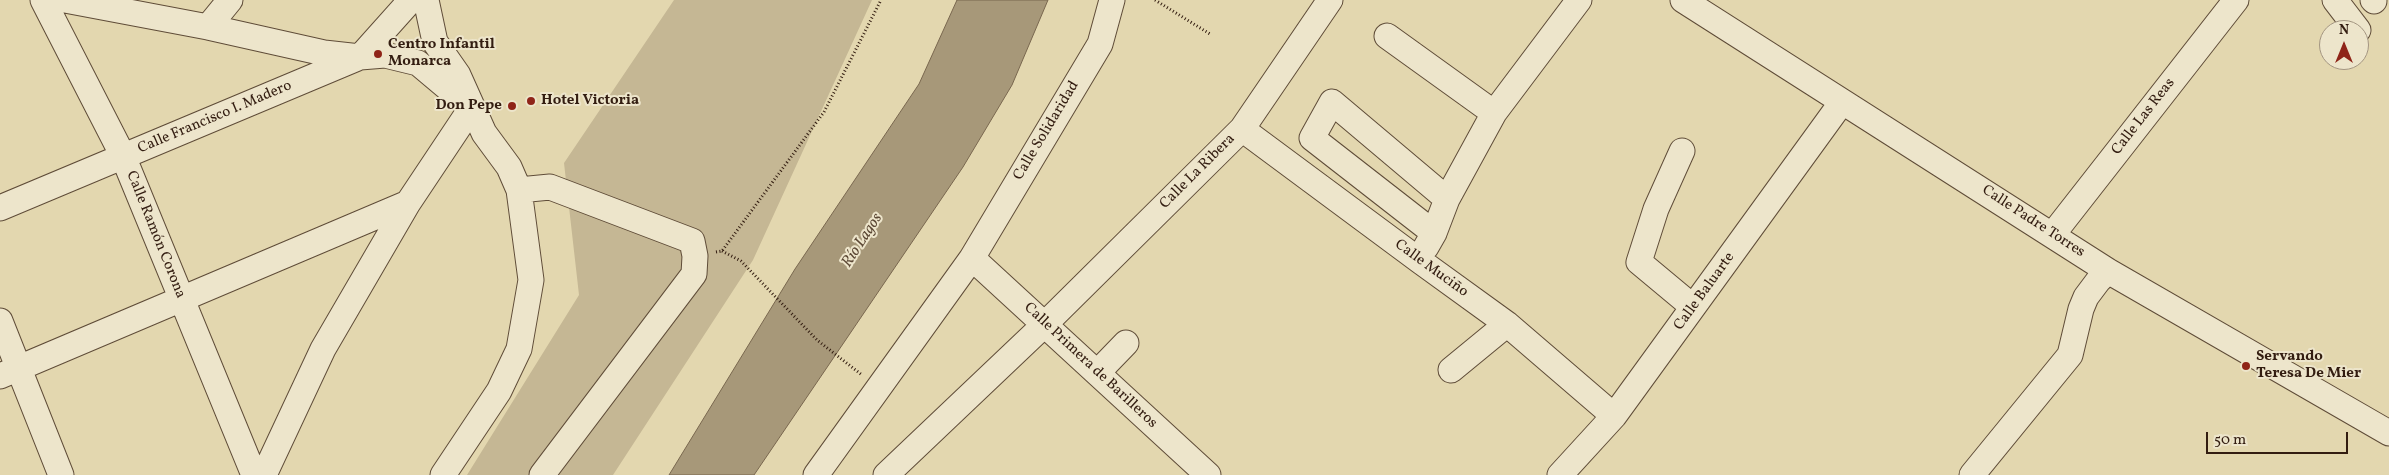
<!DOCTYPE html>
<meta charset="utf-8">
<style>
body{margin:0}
#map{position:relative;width:2389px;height:475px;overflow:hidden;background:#e3d7af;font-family:Vollkorn,serif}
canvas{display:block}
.north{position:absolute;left:2319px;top:20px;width:50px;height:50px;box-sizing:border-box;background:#ede5cb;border:1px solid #a39581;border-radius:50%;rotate:0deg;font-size:14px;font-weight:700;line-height:20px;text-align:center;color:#331d11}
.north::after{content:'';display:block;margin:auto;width:18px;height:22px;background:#8f2418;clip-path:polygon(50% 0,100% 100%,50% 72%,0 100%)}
.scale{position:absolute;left:2206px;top:432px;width:142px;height:22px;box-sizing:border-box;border:2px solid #331d11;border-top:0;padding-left:6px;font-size:15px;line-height:18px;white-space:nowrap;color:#331d11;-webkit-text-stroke:4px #ede5cb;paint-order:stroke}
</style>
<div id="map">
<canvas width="2389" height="475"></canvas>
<div class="north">N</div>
<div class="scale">50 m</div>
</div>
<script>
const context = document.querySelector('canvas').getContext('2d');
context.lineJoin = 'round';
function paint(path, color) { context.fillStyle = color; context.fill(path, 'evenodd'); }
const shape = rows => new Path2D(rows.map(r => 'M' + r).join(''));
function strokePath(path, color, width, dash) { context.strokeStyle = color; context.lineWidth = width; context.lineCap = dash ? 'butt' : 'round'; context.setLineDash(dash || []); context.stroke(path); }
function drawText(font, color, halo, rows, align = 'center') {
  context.font = font + ' Vollkorn,serif'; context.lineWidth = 4; context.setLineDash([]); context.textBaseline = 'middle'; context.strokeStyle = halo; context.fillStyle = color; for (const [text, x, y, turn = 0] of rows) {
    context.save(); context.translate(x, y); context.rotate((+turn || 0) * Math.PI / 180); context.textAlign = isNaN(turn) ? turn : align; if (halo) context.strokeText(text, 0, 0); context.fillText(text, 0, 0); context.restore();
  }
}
const green = shape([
 [674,0,872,0,753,260,613,475,467,475,579,295,564,163]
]);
const water = shape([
 [957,0,1048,0,1012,85,963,167,754,475,669,475,795,269,919,84,957,0]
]);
const path = shape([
 [1155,0,1210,34],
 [722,251,741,261,817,340,862,375],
 [716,252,722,251,824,112,881,0]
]);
const minor = shape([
 [43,0,123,156,254,475],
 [65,0,208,27,324,53,360,57,385,55,418,63,468,105],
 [426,0,435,42,458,75,484,133,509,167,519,190,531,280,519,349,499,391,443,475],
 [1683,0,2108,271,2389,433],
 [2335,0,2358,30],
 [2373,0,2374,1],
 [208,27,230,0],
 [1387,36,1494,113],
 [1242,129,1420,261,1507,324,1614,416],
 [1682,151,1656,209,1639,262,1693,307],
 [519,190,550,187,692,241,695,256,694,274,542,475],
 [1447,199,1494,113,1579,0],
 [0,208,360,57,411,0],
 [2053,234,2236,0],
 [1426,247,1434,233,1447,199,1332,102,1312,138,1434,233],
 [972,258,1208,475],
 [0,321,61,475],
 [1451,370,1507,324],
 [1097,373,1126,343],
 [0,376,408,203],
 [264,475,323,349,408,203,472,107],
 [816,475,972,258,1100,44,1112,0],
 [886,475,1044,325,1242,129,1330,0],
 [1560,475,1614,416,1842,102],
 [1972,475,2070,355,2081,309,2086,297,2098,281,2108,271]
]);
const markers = [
 [378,54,5,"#8f2418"],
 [531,101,5,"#8f2418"],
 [512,106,5,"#8f2418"],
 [2246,366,5,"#8f2418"]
];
const poiNames = [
 ["Centro Infantil",388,45],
 ["Monarca",388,62],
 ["Hotel Victoria",541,101],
 ["Don Pepe",502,106,"right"],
 ["Servando",2256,357],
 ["Teresa De Mier",2256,374]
];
const streetNames = [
 ["Calle Las Reas",2144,117,-52],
 ["Calle Francisco I. Madero",215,118,-23],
 ["Calle Solidaridad",1047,131,-59],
 ["Calle La Ribera",1198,172,-45],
 ["Calle Padre Torres",2033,222,33],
 ["Calle Ramón Corona",155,235,68],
 ["Calle Muciño",1431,269,36],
 ["Calle Baluarte",1705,292,-54],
 ["Calle Primera de Barilleros",1090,366,43]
];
const waterNames = [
 ["Río Lagos",863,241,-57]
];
paint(green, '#c5b794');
paint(water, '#a79879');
strokePath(water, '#79674f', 1);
strokePath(minor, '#5f4c38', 27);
strokePath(path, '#331d11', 3, [1, 2.5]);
strokePath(minor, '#ede5cb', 25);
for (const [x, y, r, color] of markers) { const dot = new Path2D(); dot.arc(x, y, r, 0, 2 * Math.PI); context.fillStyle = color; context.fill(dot); strokePath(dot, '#ede5cb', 2); }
drawText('bold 15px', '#331d11', '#ede5cb', poiNames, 'left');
drawText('15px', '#331d11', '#ede5cb', streetNames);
drawText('italic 16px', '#5c4835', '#ede5cb', waterNames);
</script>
